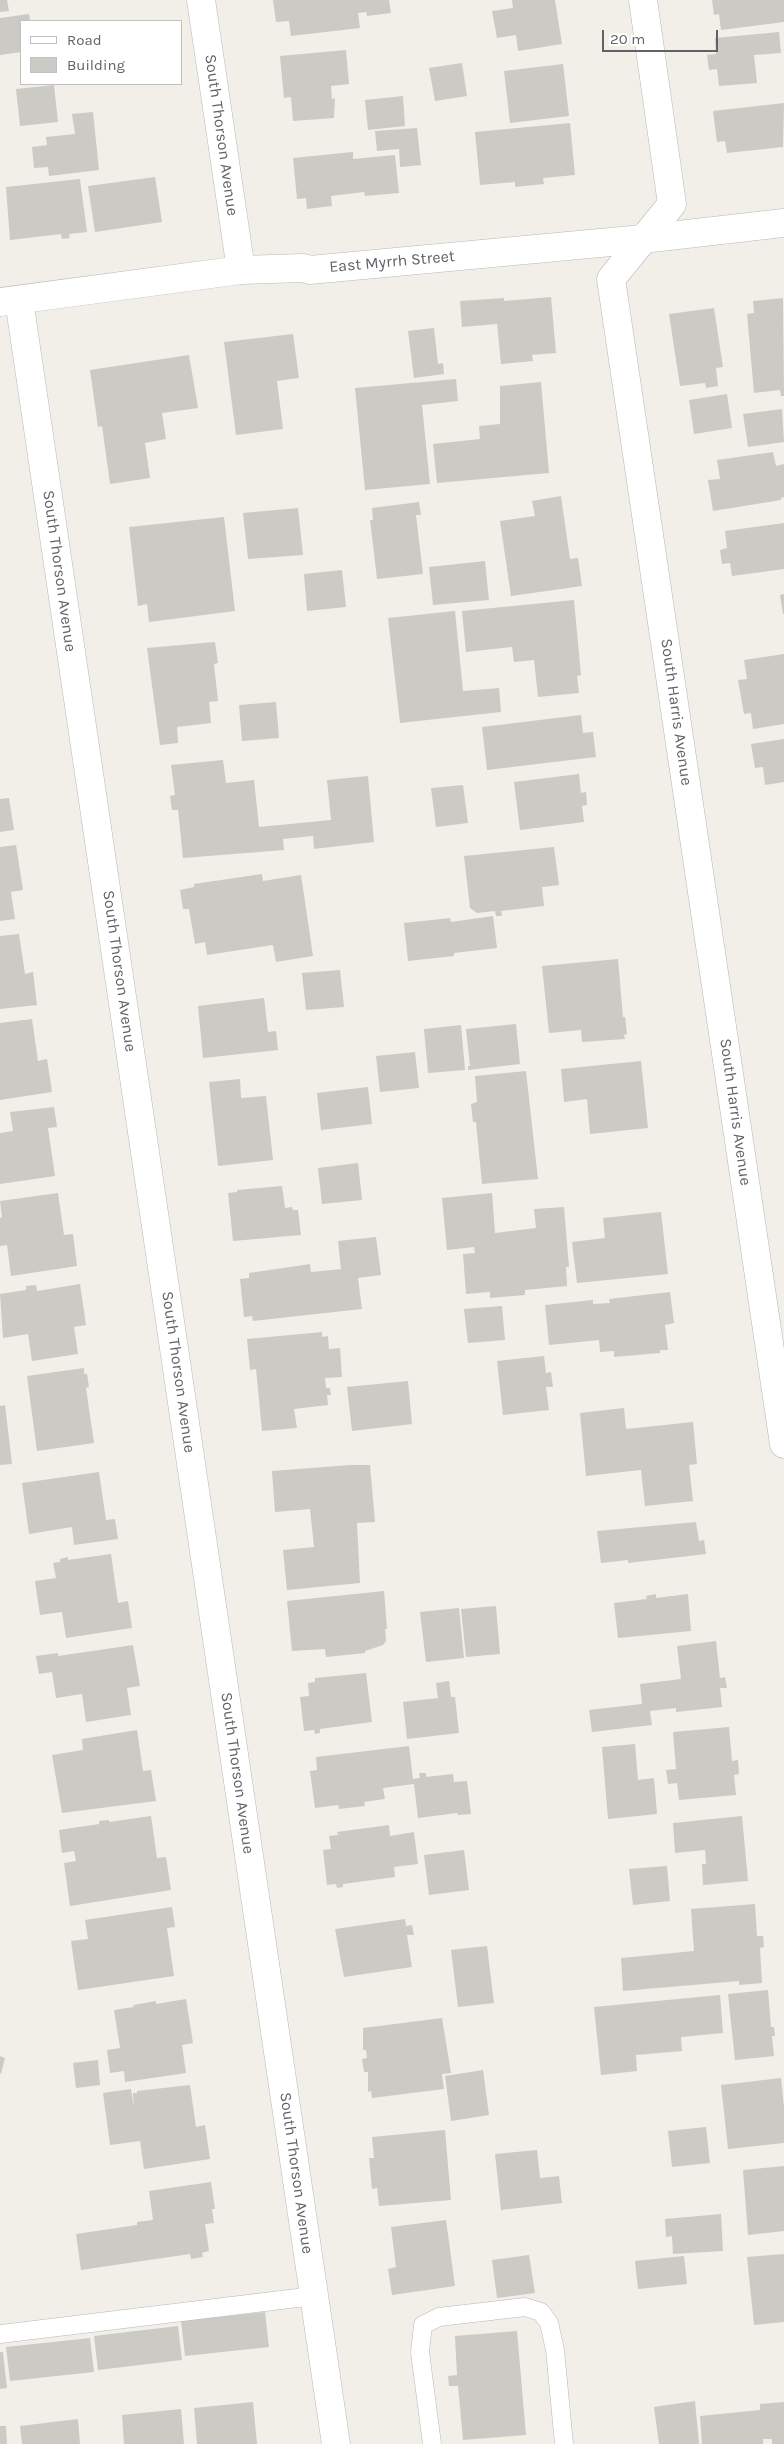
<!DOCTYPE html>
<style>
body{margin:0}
#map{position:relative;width:784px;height:2444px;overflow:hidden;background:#f1efe8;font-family:Karla,sans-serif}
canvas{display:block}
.legend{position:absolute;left:20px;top:20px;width:162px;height:65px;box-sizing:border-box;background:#fff;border:1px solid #bfc1c3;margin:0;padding:6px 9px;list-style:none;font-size:15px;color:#5f6368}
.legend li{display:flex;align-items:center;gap:10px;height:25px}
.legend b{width:25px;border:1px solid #bfc1c3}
.scale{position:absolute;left:602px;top:30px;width:116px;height:22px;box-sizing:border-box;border:2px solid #5f6368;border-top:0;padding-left:6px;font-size:15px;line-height:18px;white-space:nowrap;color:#5f6368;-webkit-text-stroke:4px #fff;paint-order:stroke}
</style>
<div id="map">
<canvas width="784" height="2444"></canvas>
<ul class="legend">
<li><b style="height:6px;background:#fff"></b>Road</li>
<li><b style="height:14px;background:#cccac5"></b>Building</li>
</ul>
<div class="scale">20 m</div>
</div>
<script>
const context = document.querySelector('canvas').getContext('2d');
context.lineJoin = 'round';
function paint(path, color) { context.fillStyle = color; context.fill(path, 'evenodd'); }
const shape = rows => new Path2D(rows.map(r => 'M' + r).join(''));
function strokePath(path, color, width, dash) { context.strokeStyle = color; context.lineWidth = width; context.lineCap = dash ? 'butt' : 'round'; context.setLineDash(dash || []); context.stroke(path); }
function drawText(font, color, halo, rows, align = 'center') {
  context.font = font + ' Karla,sans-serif'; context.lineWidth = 4; context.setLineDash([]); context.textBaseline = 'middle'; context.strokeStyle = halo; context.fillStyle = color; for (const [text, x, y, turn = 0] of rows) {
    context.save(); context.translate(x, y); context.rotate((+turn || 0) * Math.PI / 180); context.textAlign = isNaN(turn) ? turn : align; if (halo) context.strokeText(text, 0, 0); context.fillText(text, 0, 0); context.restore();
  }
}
const building = shape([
 [0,0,7,0,9,11,0,12],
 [273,0,389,0,391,13,367,16,366,12,358,13,360,28,291,36,289,21,276,22],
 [512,0,555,0,562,44,518,51,516,35,497,38,492,11,513,8],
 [712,0,784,0,784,22,721,30,719,14,714,15],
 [29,14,30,21,21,21,21,52,0,55,0,18],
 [779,32,781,53,754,55,757,83,719,86,717,69,709,70,707,55,716,54,715,38],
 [346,50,349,84,331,86,332,99,335,98,334,118,293,121,291,97,284,98,280,56],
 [462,63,467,96,435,101,429,68],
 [563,64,569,116,510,123,504,71],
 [54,85,58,122,20,126,16,89],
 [403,96,405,126,368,130,365,100],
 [784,103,783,147,727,153,725,141,717,142,713,111],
 [93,112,99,170,49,176,48,167,34,168,32,147,47,145,46,137,75,134,72,114],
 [570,123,575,175,543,178,544,184,515,187,515,182,480,185,475,132],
 [417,128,421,165,400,167,399,149,377,151,375,131],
 [353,152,353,159,395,155,399,193,365,196,364,192,331,196,332,206,307,209,306,198,297,199,293,158],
 [155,177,162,222,95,232,88,186],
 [80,179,87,232,69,234,70,238,62,239,61,234,10,240,6,187],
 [551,297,556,353,532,355,533,361,501,364,497,324,462,327,460,301,504,298,504,301],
 [783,298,784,396,781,396,780,390,754,393,747,314,754,313,753,301],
 [714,308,723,367,716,368,718,386,706,388,705,383,680,386,669,314],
 [434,328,438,364,443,363,444,374,414,378,408,331],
 [293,334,299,378,277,381,283,429,236,435,224,342],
 [189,355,198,408,162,413,166,439,145,443,150,478,110,484,102,426,98,427,90,370],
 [456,379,458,401,422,405,430,484,365,490,355,388],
 [541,382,549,473,437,483,433,444,480,439,479,426,500,424,500,386],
 [727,394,732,428,694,434,689,400],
 [782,409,784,442,748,447,743,414],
 [773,452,776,466,784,464,784,497,781,498,781,500,713,511,708,480,720,479,717,460],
 [561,496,570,559,578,558,582,586,511,596,500,521,535,516,532,501],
 [419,502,421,515,416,515,423,574,377,579,370,520,373,520,372,508],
 [298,508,303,555,248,559,243,513],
 [224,517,235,611,149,622,147,604,138,606,129,527],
 [784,523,784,569,732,576,730,563,722,564,720,550,727,548,725,531],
 [485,561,489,600,433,605,429,567],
 [342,570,346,607,307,611,304,574],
 [784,594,784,614,783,614,780,595],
 [574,600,581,675,577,676,579,693,538,697,534,660,514,662,512,647,466,652,462,611],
 [455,611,463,691,499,688,501,712,400,723,388,618],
 [215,642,218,663,214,664,218,701,209,702,211,723,177,727,178,743,160,745,147,648],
 [784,654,784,724,753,729,751,713,744,714,738,680,747,679,744,660],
 [276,702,279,738,242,741,239,705],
 [581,715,583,733,593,732,596,757,487,770,482,727],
 [784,739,784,782,765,785,763,767,755,768,751,744],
 [223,760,226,783,254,780,259,827,331,820,327,780,368,776,374,842,314,849,313,836,283,839,284,850,183,858,178,810,172,810,170,796,175,795,171,765],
 [579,774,581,793,586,792,587,805,582,806,584,822,520,830,514,782],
 [463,785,468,823,436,827,431,788],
 [9,798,14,830,0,832,0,799],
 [16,845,23,890,11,892,15,919,0,921,0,847],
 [554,847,559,885,542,887,544,906,501,911,502,916,496,916,495,911,477,913,470,908,464,856],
 [262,874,263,881,301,875,313,956,276,962,273,945,207,955,205,942,195,944,189,909,183,909,180,890,194,887,194,884],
 [493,916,497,948,454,953,454,956,408,961,404,923,450,918,451,922],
 [19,934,25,974,33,972,37,1005,0,1009,0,936],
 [618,959,623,1017,625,1017,627,1034,624,1035,625,1039,582,1042,581,1030,549,1033,542,966],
 [340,970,344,1007,306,1010,302,973],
 [264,998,268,1032,276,1031,278,1050,203,1058,198,1006],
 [32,1019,38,1061,47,1059,52,1092,0,1100,0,1023],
 [516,1024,520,1064,468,1070,468,1066,470,1066,466,1029],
 [461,1025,465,1070,428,1073,424,1029],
 [415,1052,419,1088,380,1092,376,1056],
 [641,1061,648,1128,590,1134,587,1099,564,1102,561,1069],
 [526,1071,538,1179,482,1184,476,1122,473,1122,471,1104,477,1102,475,1076],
 [240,1079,241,1098,266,1096,273,1160,218,1166,209,1082],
 [368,1087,372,1124,321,1130,317,1093],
 [54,1107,57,1127,48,1128,55,1176,0,1184,0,1133,13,1131,10,1112],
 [358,1163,362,1200,322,1204,318,1168],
 [282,1186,285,1208,292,1207,293,1210,298,1210,301,1235,233,1241,228,1193,237,1192,237,1190],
 [58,1193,64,1235,73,1234,77,1266,11,1276,7,1245,0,1246,0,1218,2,1217,0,1201],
 [492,1193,495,1233,536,1228,534,1209,564,1207,569,1267,566,1267,567,1286,525,1290,525,1295,490,1298,490,1292,466,1294,463,1254,475,1253,474,1247,447,1250,442,1198],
 [661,1212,668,1274,577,1283,572,1242,605,1238,603,1218],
 [376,1237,381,1275,358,1278,362,1309,253,1321,252,1316,244,1317,240,1279,249,1278,249,1273,310,1264,311,1272,341,1269,338,1241],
 [80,1284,86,1325,74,1327,78,1354,32,1361,28,1334,3,1338,0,1294,26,1290,26,1286,36,1285,37,1291],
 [670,1292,674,1323,665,1325,668,1350,660,1350,660,1353,614,1357,614,1351,600,1352,599,1340,549,1345,545,1305,593,1300,593,1304,610,1303,609,1299],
 [502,1306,505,1340,468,1343,464,1309],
 [322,1332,322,1337,328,1336,329,1349,340,1348,342,1377,325,1378,326,1388,330,1388,331,1395,327,1395,328,1405,294,1409,297,1428,262,1431,256,1369,250,1370,247,1339],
 [544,1356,546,1373,551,1372,553,1387,546,1387,549,1410,503,1415,497,1361],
 [84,1368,84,1374,87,1374,89,1387,86,1388,94,1443,37,1451,27,1376],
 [408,1381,412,1424,352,1431,347,1387],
 [5,1405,12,1464,0,1465,0,1406],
 [624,1408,626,1429,693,1422,697,1464,689,1465,693,1501,645,1506,641,1470,586,1476,580,1413],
 [350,1465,370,1465,375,1522,357,1523,360,1583,287,1590,283,1550,314,1547,310,1509,275,1512,272,1471],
 [99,1472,106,1520,115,1519,118,1539,74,1545,72,1527,29,1534,22,1483],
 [696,1522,699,1541,704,1540,706,1554,628,1563,628,1560,601,1563,597,1531],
 [111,1554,118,1603,128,1601,132,1628,66,1638,62,1612,40,1615,35,1581,56,1578,53,1563,60,1562,60,1559,68,1557,68,1560],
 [384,1591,387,1629,385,1629,386,1641,383,1645,365,1651,365,1653,326,1657,325,1649,292,1651,287,1601],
 [656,1594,656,1598,688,1594,691,1631,618,1638,614,1603,647,1599,646,1596],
 [496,1606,500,1654,466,1657,461,1609],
 [459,1608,464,1658,426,1662,420,1612],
 [716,1641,720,1678,725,1677,727,1688,720,1688,722,1707,676,1712,676,1708,650,1711,652,1725,592,1732,589,1710,642,1704,640,1684,681,1679,677,1646],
 [133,1645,140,1686,127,1688,131,1715,86,1722,82,1694,56,1698,52,1672,39,1674,36,1656,58,1653,58,1656],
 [366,1673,372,1722,320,1729,320,1733,315,1734,314,1730,304,1731,300,1697,309,1696,308,1683,315,1682,315,1678],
 [449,1681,451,1697,455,1697,459,1733,407,1739,403,1702,438,1698,436,1683],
 [729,1727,732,1761,738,1760,739,1774,734,1775,736,1795,679,1800,677,1783,668,1784,666,1770,676,1769,673,1732],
 [137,1730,143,1771,151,1770,156,1801,62,1813,52,1755,83,1750,82,1739],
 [635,1744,638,1780,654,1778,657,1814,608,1819,602,1747],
 [409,1746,413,1779,420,1778,419,1773,426,1773,426,1777,453,1774,454,1782,467,1781,471,1814,458,1815,457,1813,418,1818,414,1784,383,1788,385,1799,364,1802,365,1806,339,1809,338,1805,315,1808,310,1771,317,1770,316,1757],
 [151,1816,157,1858,166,1857,171,1890,70,1906,64,1863,76,1861,74,1851,62,1853,59,1830,99,1824,99,1821,109,1820,109,1822],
 [742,1816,748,1881,703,1885,702,1864,706,1864,705,1850,675,1853,673,1823],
 [389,1825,390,1836,414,1832,418,1864,394,1867,395,1877,343,1884,343,1887,337,1888,336,1884,327,1885,323,1850,331,1849,329,1836,338,1835,337,1832],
 [464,1850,469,1890,429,1895,424,1855],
 [667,1866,670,1901,633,1905,629,1869],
 [755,1904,757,1936,763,1936,764,1947,760,1948,762,1983,739,1985,739,1981,623,1991,621,1958,694,1951,691,1909],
 [172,1907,175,1927,167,1928,174,1976,78,1990,71,1941,88,1939,85,1920],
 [405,1919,406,1926,412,1925,414,1935,407,1935,412,1967,344,1977,335,1929],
 [487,1946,494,2003,458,2007,451,1950],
 [768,1990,771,2027,774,2027,775,2036,772,2036,774,2056,735,2060,728,1994],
 [720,1995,723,2033,681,2037,682,2051,636,2055,637,2071,601,2075,594,2007],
 [186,1999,193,2043,182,2045,186,2073,125,2082,124,2071,110,2073,107,2050,120,2048,114,2010,134,2007,133,2005,156,2001,156,2004],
 [442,2018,451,2073,442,2074,444,2089,372,2098,371,2091,368,2092,368,2072,364,2072,362,2059,367,2058,366,2050,363,2050,363,2028],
 [0,2056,5,2058,1,2074,0,2073],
 [98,2060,100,2085,76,2088,73,2063],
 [483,2070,489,2115,451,2121,445,2076],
 [781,2078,784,2107,784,2143,728,2149,721,2085],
 [190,2085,196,2127,205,2125,210,2159,144,2169,140,2141,110,2145,103,2093,131,2089,134,2107,133,2093,137,2093,137,2091],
 [706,2127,710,2163,672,2167,668,2131],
 [445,2130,451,2200,379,2206,377,2188,372,2189,369,2158,374,2158,372,2137],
 [537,2150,540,2178,559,2176,562,2203,501,2210,495,2154],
 [784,2166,784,2231,748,2235,743,2170],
 [211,2182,215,2209,212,2209,214,2223,205,2224,209,2251,202,2253,203,2257,191,2259,190,2254,81,2270,76,2234,137,2225,137,2222,153,2220,149,2191],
 [721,2214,723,2251,673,2254,672,2236,666,2237,665,2219],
 [446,2220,455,2286,392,2295,388,2269,396,2267,391,2227],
 [784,2254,784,2322,754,2325,747,2257],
 [529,2255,535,2293,497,2298,492,2260],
 [684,2256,687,2284,638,2289,635,2261],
 [265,2312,269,2347,185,2356,181,2321],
 [178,2326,182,2360,98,2370,94,2336],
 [517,2331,526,2435,463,2440,458,2386,449,2386,448,2376,457,2375,455,2336],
 [90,2338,94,2372,10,2381,6,2347],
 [0,2352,3,2352,7,2388,0,2389],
 [695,2401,699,2444,659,2444,654,2407],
 [253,2402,257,2444,197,2444,194,2408],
 [784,2402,784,2444,772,2444,772,2439,763,2439,763,2444,702,2444,700,2416,760,2410,760,2404],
 [181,2409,184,2444,124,2444,122,2415],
 [78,2419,80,2444,22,2444,20,2426],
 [0,2426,6,2426,7,2444,0,2444]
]);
const service = shape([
 [0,2334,314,2296],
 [432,2444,420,2352,423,2325,439,2317,525,2307,541,2312,549,2323,555,2350,564,2444]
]);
const minor = shape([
 [201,0,241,270],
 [643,0,672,204,611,279,784,1444],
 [19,300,336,2444]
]);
const tertiary = shape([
 [0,302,241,270,303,268,310,270,643,239,784,223]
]);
const streetNames = [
 ["South Thorson Avenue",221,135,82],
 ["East Myrrh Street",392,262,-5],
 ["South Thorson Avenue",59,571,82],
 ["South Harris Avenue",676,712,82],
 ["South Thorson Avenue",119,971,82],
 ["South Harris Avenue",735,1112,82],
 ["South Thorson Avenue",178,1372,82],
 ["South Thorson Avenue",237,1773,82],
 ["South Thorson Avenue",296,2173,82]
];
paint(building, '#cccac5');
strokePath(service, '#b5b8bc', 19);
strokePath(minor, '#b5b8bc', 29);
strokePath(tertiary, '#b5b8bc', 29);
strokePath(service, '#fff', 18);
strokePath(minor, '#fff', 28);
strokePath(tertiary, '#fff', 28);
drawText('16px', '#5f6368', '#fff', streetNames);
</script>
